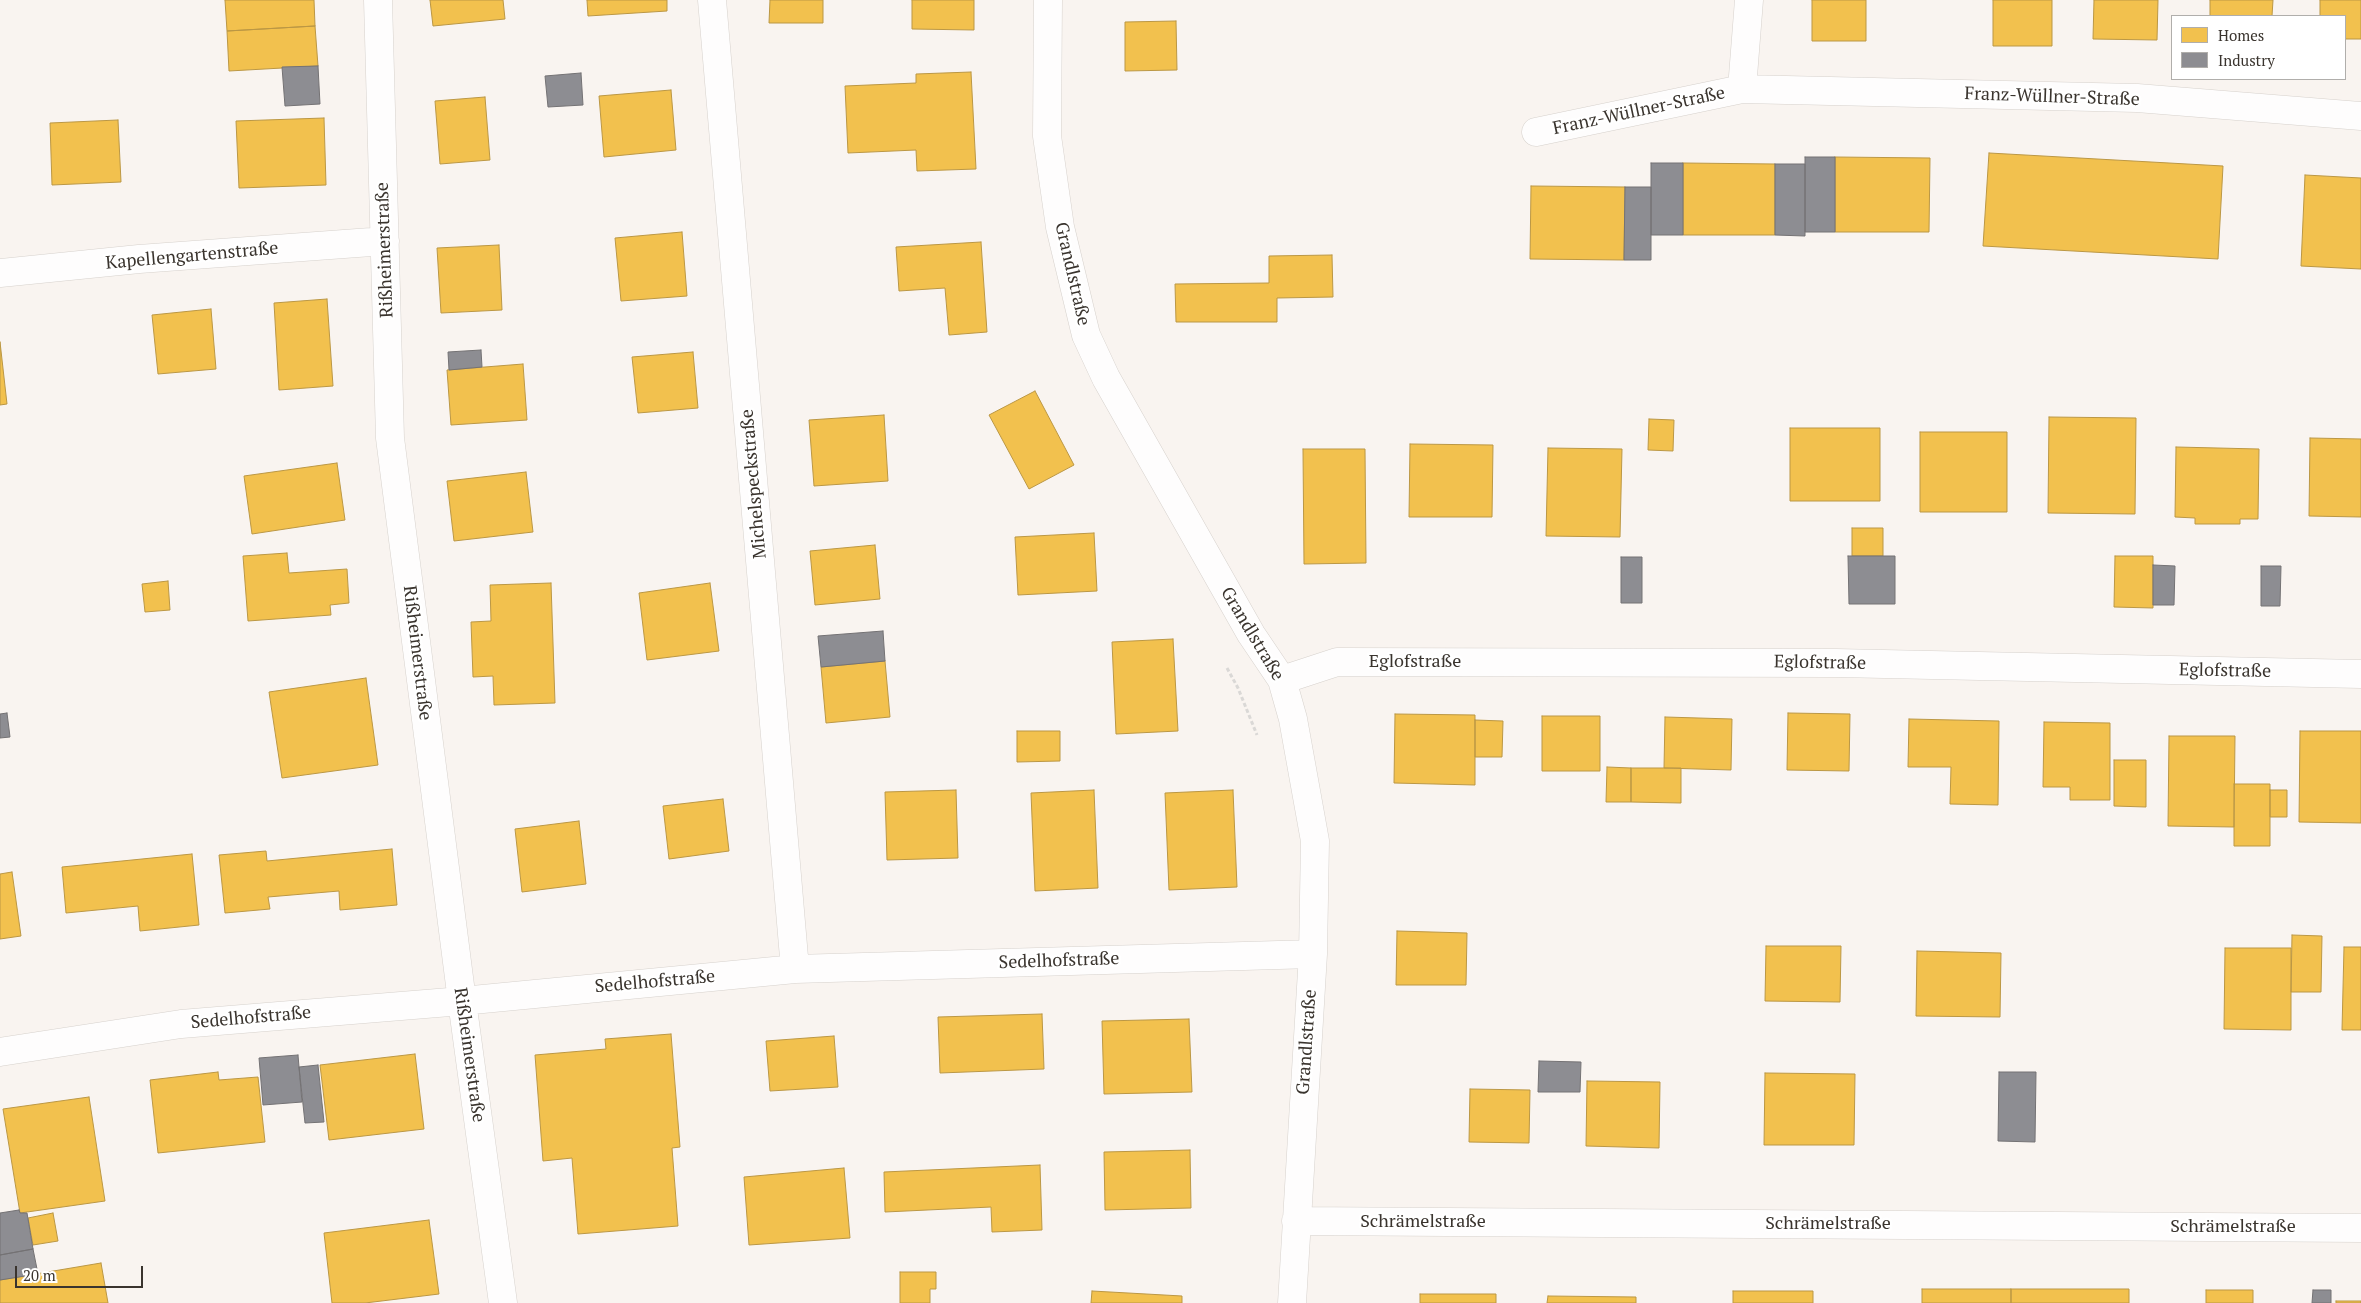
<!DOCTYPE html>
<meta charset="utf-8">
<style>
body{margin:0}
#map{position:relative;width:2361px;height:1303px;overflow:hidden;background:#f9f4f0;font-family:"PT Serif",serif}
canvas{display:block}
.legend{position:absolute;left:2171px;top:15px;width:175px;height:65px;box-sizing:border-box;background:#fff;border:1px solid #b0aeab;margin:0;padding:6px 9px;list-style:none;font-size:15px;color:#3a342e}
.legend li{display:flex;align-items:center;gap:10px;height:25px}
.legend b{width:25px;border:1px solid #b0aeab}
.scale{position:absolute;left:15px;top:1266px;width:128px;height:22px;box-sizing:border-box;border:2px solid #3a342e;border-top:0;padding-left:6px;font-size:15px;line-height:18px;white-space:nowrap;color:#3a342e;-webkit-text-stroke:4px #fff;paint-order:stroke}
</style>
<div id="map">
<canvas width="2361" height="1303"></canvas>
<ul class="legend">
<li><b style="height:14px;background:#f2c14e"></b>Homes</li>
<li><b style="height:14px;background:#8d8d92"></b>Industry</li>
</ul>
<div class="scale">20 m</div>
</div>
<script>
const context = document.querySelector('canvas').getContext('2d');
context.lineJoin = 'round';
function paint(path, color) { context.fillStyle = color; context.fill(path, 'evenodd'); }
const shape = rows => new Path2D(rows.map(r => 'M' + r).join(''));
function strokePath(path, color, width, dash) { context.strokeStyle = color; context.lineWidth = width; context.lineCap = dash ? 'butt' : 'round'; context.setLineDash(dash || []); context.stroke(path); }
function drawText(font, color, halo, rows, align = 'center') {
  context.font = font + ' "PT Serif",serif'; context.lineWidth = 5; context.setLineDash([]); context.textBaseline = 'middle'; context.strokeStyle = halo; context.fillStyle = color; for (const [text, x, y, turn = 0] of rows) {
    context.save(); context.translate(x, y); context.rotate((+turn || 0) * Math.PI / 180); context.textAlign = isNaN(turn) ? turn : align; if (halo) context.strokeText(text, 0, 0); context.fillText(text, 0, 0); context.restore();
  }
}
const homes = shape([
 [225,0,314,0,315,26,227,31,225,0],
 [430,0,503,0,505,19,433,26,430,0],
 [587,0,667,0,667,11,588,16,587,0],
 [770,0,823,0,823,23,769,23,770,0],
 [912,0,974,0,974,30,912,29,912,0],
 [1812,0,1866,0,1866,41,1812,41,1812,0],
 [1993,0,2052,0,2052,46,1993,46,1993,0],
 [2094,0,2158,0,2157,40,2093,39,2094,0],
 [2210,0,2273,0,2272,16,2210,16,2210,0],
 [2320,0,2361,0,2361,39,2345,39,2345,16,2320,16,2320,0],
 [1176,21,1177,70,1125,71,1125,22,1176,21],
 [315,26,318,66,229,71,227,31,315,26],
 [971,72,976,169,917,171,916,150,848,153,845,86,916,83,916,74,971,72],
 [671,90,676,150,604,157,599,96,671,90],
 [485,97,490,160,440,164,435,101,485,97],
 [324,118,326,185,239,188,236,121,324,118],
 [118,120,121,182,52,185,50,123,118,120],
 [1989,153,2223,166,2218,259,1983,246,1989,153],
 [1835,157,1930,158,1929,232,1835,232,1835,157],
 [1683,163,1775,164,1775,235,1683,235,1683,163],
 [2305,175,2361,178,2361,269,2301,266,2305,175],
 [1531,186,1625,187,1624,260,1530,259,1531,186],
 [682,232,687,296,621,301,615,238,682,232],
 [981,242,987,332,949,335,945,288,899,291,896,247,981,242],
 [499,245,502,310,441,313,437,248,499,245],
 [1332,255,1333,297,1277,298,1277,322,1176,322,1175,284,1269,283,1269,256,1332,255],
 [327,299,333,386,279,390,274,303,327,299],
 [211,309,216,369,158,374,152,315,211,309],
 [0,342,7,404,0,405,0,342],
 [693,352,698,408,638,413,632,357,693,352],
 [523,364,527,420,451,425,447,370,523,364],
 [1035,391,1074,465,1029,489,989,415,1035,391],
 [884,415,888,481,814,486,809,420,884,415],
 [2049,417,2136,418,2135,514,2048,513,2049,417],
 [1649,419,1674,420,1673,451,1648,450,1649,419],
 [1790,428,1880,428,1880,501,1790,501,1790,428],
 [1920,432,2007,432,2007,512,1920,512,1920,432],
 [2310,438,2361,439,2361,517,2309,516,2310,438],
 [1410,444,1493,445,1492,517,1409,517,1410,444],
 [2176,447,2259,449,2258,519,2240,519,2240,524,2195,524,2195,518,2175,517,2176,447],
 [1548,448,1622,449,1620,537,1546,536,1548,448],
 [1303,449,1365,449,1366,563,1304,564,1303,449],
 [337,463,345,520,252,534,244,476,337,463],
 [526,472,533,532,454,541,447,481,526,472],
 [1852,528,1883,528,1883,556,1852,556,1852,528],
 [1094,533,1097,591,1018,595,1015,537,1094,533],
 [875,545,880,599,815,605,810,551,875,545],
 [287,553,289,573,347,569,349,603,330,605,331,615,248,621,243,556,287,553],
 [2115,556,2153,556,2153,608,2114,607,2115,556],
 [168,581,170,610,145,612,142,584,168,581],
 [551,583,555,703,494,705,493,676,473,677,471,622,491,621,490,585,551,583],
 [710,583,719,651,647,660,639,593,710,583],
 [1173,639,1178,731,1116,734,1112,642,1173,639],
 [885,661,890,717,826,723,821,667,885,661],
 [366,678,378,765,282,778,269,692,366,678],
 [1788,713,1850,714,1849,771,1787,770,1788,713],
 [1395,714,1475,715,1475,785,1394,783,1395,714],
 [1542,716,1600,716,1600,771,1542,771,1542,716],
 [1665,717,1732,719,1731,770,1664,768,1665,717],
 [1909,719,1999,721,1998,805,1950,804,1951,767,1908,767,1909,719],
 [1475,720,1503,721,1502,757,1475,757,1475,720],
 [2044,722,2110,723,2110,800,2070,800,2070,787,2043,787,2044,722],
 [1017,731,1060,731,1060,761,1017,762,1017,731],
 [2300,731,2361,731,2361,823,2299,822,2300,731],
 [2169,736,2235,736,2234,827,2168,826,2169,736],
 [2114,760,2146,760,2146,807,2114,806,2114,760],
 [1607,767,1631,768,1631,802,1606,802,1607,767],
 [1631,768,1681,768,1681,803,1631,802,1631,768],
 [2234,784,2270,784,2270,846,2234,846,2234,784],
 [956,790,958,858,887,860,885,792,956,790],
 [1094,790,1098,888,1035,891,1031,793,1094,790],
 [1233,790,1237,887,1169,890,1165,793,1233,790],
 [2270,790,2287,790,2287,817,2270,817,2270,790],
 [723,799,729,851,669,859,663,806,723,799],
 [579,821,586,884,522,892,515,829,579,821],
 [392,849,397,905,340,910,339,891,268,897,270,909,225,913,219,855,266,851,267,861,392,849],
 [192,854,199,925,140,931,138,906,66,913,62,867,192,854],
 [12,872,21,936,0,939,0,874,12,872],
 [1397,931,1467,933,1466,985,1396,985,1397,931],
 [2292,935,2322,936,2321,992,2291,992,2292,935],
 [1766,946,1841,946,1840,1002,1765,1001,1766,946],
 [2344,947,2361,947,2361,1030,2342,1030,2344,947],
 [2225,948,2291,948,2291,1030,2224,1029,2225,948],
 [1917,951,2001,953,2000,1017,1916,1016,1917,951],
 [1042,1014,1044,1069,940,1073,938,1017,1042,1014],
 [1189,1019,1192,1092,1104,1094,1102,1021,1189,1019],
 [671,1034,680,1147,672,1148,678,1226,578,1234,572,1158,543,1161,535,1055,606,1049,605,1039,671,1034],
 [834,1036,838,1087,770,1091,766,1041,834,1036],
 [415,1054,424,1129,329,1140,320,1065,415,1054],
 [218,1072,219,1080,258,1077,265,1142,158,1153,150,1080,218,1072],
 [1765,1073,1855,1074,1854,1145,1764,1145,1765,1073],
 [1587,1081,1660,1082,1659,1148,1586,1146,1587,1081],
 [1470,1089,1530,1090,1529,1143,1469,1142,1470,1089],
 [89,1097,105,1201,20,1213,3,1109,89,1097],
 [1190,1150,1191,1208,1105,1210,1104,1152,1190,1150],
 [1040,1165,1042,1230,992,1232,991,1207,885,1212,884,1172,1040,1165],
 [844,1168,850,1238,749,1245,744,1177,844,1168],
 [53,1213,58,1241,33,1245,28,1218,53,1213],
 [429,1220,439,1294,365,1303,332,1303,324,1233,429,1220],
 [101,1263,108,1303,0,1303,0,1280,101,1263],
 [900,1272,936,1272,936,1289,930,1289,930,1303,900,1303,900,1272],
 [1922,1289,2011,1289,2011,1303,1922,1303,1922,1289],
 [2011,1289,2129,1289,2129,1303,2011,1303,2011,1289],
 [2206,1290,2253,1290,2253,1303,2206,1303,2206,1290],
 [1092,1291,1182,1296,1182,1303,1091,1303,1092,1291],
 [1733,1291,1813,1291,1813,1303,1733,1303,1733,1291],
 [1420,1294,1496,1294,1496,1303,1420,1303,1420,1294],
 [1548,1296,1636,1297,1636,1303,1547,1303,1548,1296],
 [2336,1301,2361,1301,2361,1303,2336,1303,2336,1301]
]);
const industry = shape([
 [318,66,320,104,285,106,282,67,318,66],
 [581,73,583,105,548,107,545,76,581,73],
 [1805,157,1835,157,1835,232,1805,232,1805,157],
 [1651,163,1683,163,1683,235,1651,235,1651,163],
 [1775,164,1805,164,1805,236,1775,235,1775,164],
 [1625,187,1651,187,1651,260,1624,260,1625,187],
 [481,350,482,367,449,370,448,352,481,350],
 [1848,556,1895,556,1895,604,1849,604,1848,556],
 [1621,557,1642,557,1642,603,1621,603,1621,557],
 [2153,565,2175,566,2174,605,2153,605,2153,565],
 [2261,566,2281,566,2280,606,2261,606,2261,566],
 [883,631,885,661,821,667,818,636,883,631],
 [7,713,10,737,0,738,0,714,7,713],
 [298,1055,302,1102,263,1105,259,1058,298,1055],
 [1539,1061,1581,1062,1580,1092,1538,1092,1539,1061],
 [318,1065,324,1122,305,1123,299,1067,318,1065],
 [1999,1072,2036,1072,2035,1142,1998,1141,1999,1072],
 [19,1210,20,1213,27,1213,33,1249,0,1255,0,1213,19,1210],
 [33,1249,38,1274,0,1280,0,1255,33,1249],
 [2313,1290,2331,1290,2331,1303,2312,1303,2313,1290]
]);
const path = shape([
 [1227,668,1238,688,1257,735]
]);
const minor = shape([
 [378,0,390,438,462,1001,503,1303],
 [712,0,795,969],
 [1048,0,1047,136,1060,227,1086,335,1106,378,1251,634,1282,680,1293,719,1315,841,1313,954,1292,1303],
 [1742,89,1749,0],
 [1536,132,1742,89,2137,98,2361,116],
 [0,273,139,259,385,241],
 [1282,680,1337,662,1836,663,2361,674],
 [0,1052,181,1024,462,1001,795,969,1313,954],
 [1296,1221,2361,1228]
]);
const streetNames = [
 ["Franz-Wüllner-Straße",2052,97,2],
 ["Franz-Wüllner-Straße",1639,111,-12],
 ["Rißheimerstraße",385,250,-92],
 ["Kapellengartenstraße",192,256,-5],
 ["Grandlstraße",1072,274,77],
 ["Michelspeckstraße",754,484,-95],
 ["Grandlstraße",1252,634,59],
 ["Rißheimerstraße",417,653,83],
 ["Eglofstraße",1415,662],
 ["Eglofstraße",1820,663,1],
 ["Eglofstraße",2225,671,1],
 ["Sedelhofstraße",1059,961,-2],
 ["Sedelhofstraße",655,982,-5],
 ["Sedelhofstraße",251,1018,-5],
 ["Grandlstraße",1307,1042,-86],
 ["Rißheimerstraße",469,1055,82],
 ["Schrämelstraße",1423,1222],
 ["Schrämelstraße",1828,1224],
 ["Schrämelstraße",2233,1227]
];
paint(homes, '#f2c14e');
strokePath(homes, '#bb9744', 1);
paint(industry, '#8d8d92');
strokePath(industry, '#747274', 1);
strokePath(minor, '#d6d1cc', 29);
strokePath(path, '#dad8d6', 3, [4, 2.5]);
strokePath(minor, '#fefdfd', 28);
drawText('18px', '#3a342e', '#fff', streetNames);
</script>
